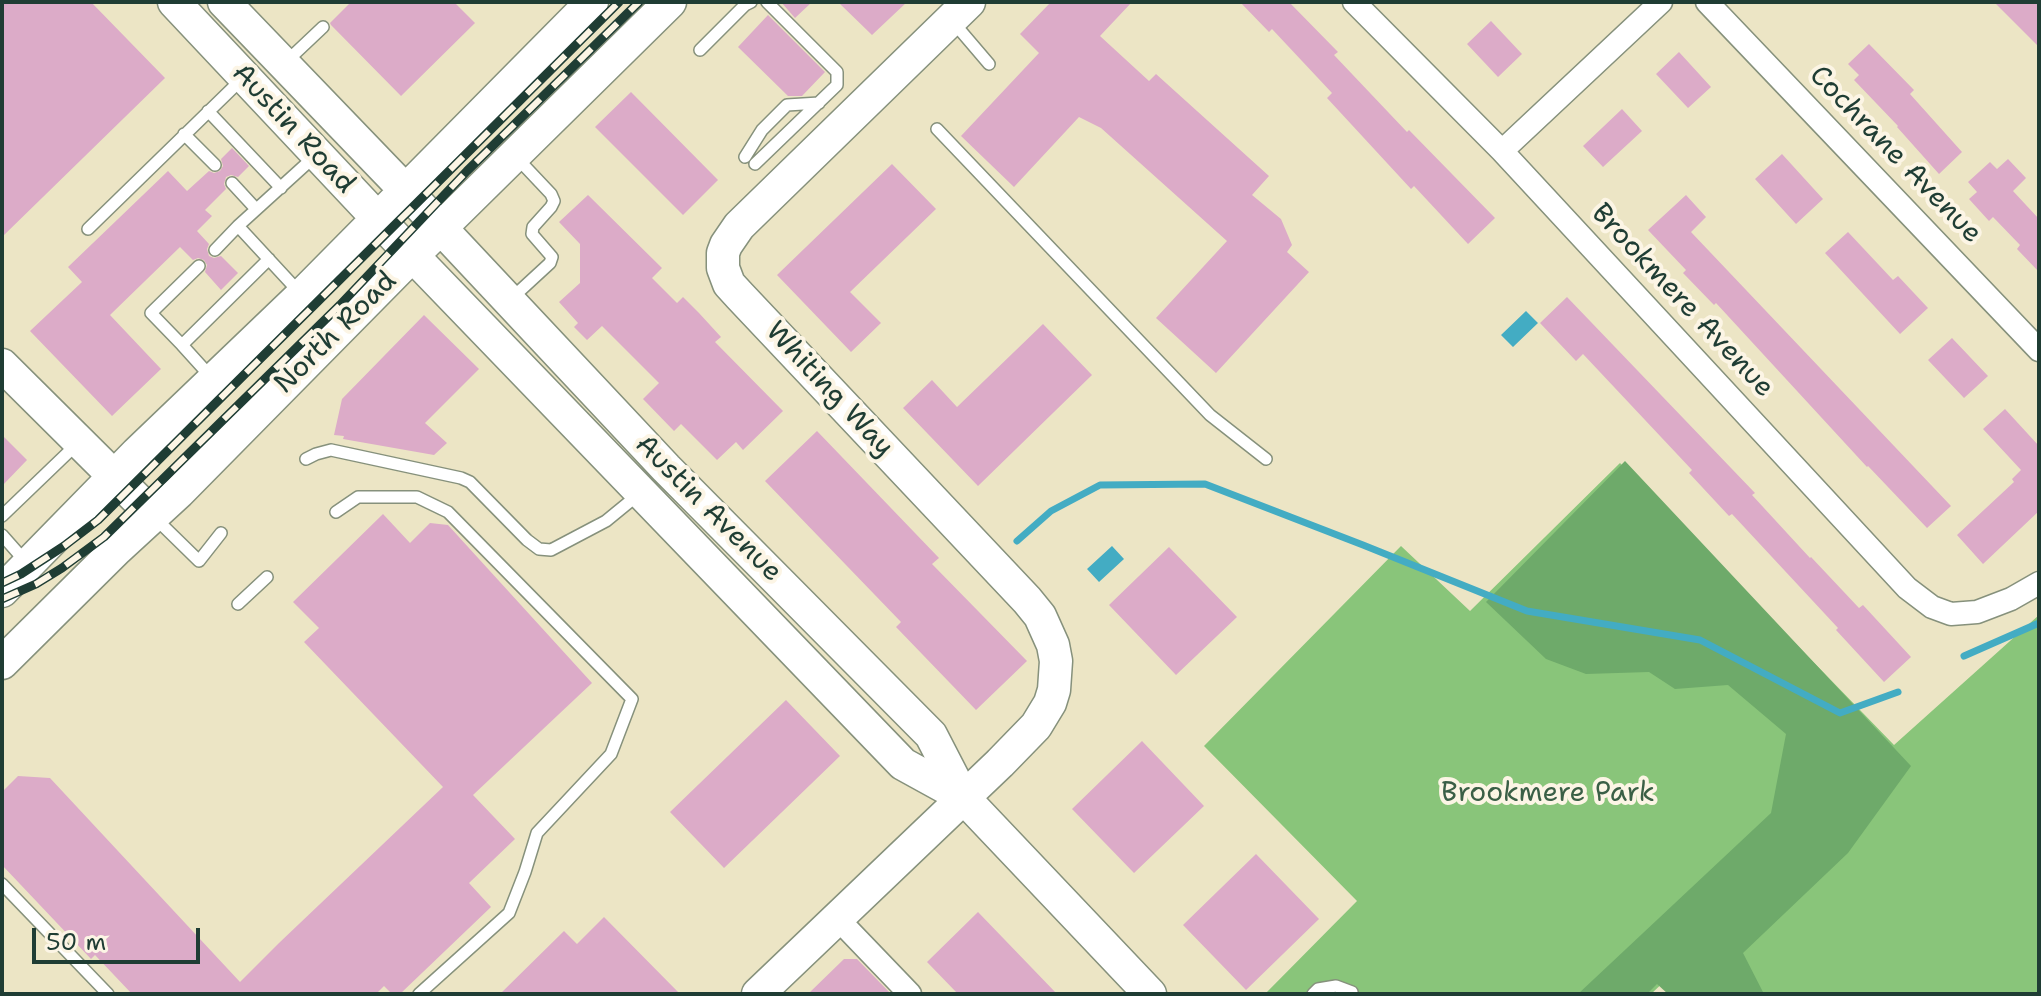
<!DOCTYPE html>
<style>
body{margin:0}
#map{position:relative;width:2041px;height:996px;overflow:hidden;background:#ece5c5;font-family:"Shantell Sans",sans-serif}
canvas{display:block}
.frame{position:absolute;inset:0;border:4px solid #1f3d34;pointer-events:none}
.scale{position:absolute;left:32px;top:928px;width:168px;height:36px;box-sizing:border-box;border:4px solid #1f3d34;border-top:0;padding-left:10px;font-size:24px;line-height:28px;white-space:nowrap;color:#1f3d34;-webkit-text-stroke:6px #fcf5e5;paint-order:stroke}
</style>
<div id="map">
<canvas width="2041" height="996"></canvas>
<div class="frame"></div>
<div class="scale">50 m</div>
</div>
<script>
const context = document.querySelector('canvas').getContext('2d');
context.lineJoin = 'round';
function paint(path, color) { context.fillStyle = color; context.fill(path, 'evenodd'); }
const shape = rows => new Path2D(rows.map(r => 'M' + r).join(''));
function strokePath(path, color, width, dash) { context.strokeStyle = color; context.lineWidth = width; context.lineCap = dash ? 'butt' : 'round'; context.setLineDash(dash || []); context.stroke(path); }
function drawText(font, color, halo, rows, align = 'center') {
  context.font = font + ' "Shantell Sans",sans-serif'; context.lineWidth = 8; context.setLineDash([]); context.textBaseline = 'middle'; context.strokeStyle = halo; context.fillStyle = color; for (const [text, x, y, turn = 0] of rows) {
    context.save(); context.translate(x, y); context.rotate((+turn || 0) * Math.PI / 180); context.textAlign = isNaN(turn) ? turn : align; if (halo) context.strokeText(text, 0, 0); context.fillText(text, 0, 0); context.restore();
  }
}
const green = shape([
 [1620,463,1894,745,2039,615,2039,994,1763,994,1719,930,1651,994,1265,994,1357,901,1204,746,1401,546,1470,611]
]);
const forest = shape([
 [1625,461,1911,766,1848,853,1743,953,1764,994,1668,994,1657,984,1647,994,1578,994,1771,813,1786,734,1728,685,1675,689,1649,672,1586,674,1546,659,1486,602]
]);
const water = shape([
 [1526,311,1538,323,1513,347,1501,335],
 [1112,546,1124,559,1099,582,1087,569]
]);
const stream = shape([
 [1017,541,1051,511,1100,485,1205,484,1363,545,1527,611,1700,640,1840,713,1898,692],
 [1964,656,2039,623]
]);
const building = shape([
 [2,2,91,2,165,78,2,237],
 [351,2,454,2,475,23,401,96,331,25,330,23],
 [781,2,812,2,795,18],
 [838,2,907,2,872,35],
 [1051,2,1132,2,1100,36,1149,81,1156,74,1269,176,1252,195,1281,219,1292,245,1287,252,1309,272,1216,373,1156,318,1227,241,1101,128,1079,117,1014,187,961,136,1039,53,1020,34],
 [1240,2,1289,2,1338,52,1334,55,1407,132,1409,130,1495,218,1468,244,1414,186,1411,189,1327,98,1332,93,1272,29,1269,32],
 [1994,2,2039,2,2039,47],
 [768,15,825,72,802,96,788,96,738,47],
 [1491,21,1522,54,1498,77,1467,44],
 [1869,44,1914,90,1910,94,1962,152,1939,174,1897,127,1898,126,1854,80,1859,75,1848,64],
 [1679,52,1711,87,1688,108,1656,74],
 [631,92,718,180,683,215,595,127],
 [1622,109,1642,131,1603,167,1583,146],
 [232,148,249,166,238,177,231,175,226,177,224,184,226,189,205,210,212,216,197,231,209,244,207,249,209,256,214,258,221,256,238,273,221,290,205,272,207,265,204,260,198,258,193,260,180,247,110,315,161,369,112,416,30,331,82,282,68,267,168,171,187,191,209,171,214,173,220,171,223,166,221,159],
 [1782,154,1823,199,1796,224,1755,179],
 [2008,159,2026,178,2013,191,2039,219,2039,272,2017,249,2020,245,1993,217,1989,221,1969,199,1977,192,1968,182,1990,162,1997,169],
 [892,164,936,209,850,292,881,323,851,352,777,275],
 [588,195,662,268,652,278,677,303,683,297,699,313,721,337,715,342,783,411,743,450,736,442,717,460,681,424,674,431,643,399,659,383,602,326,587,340,574,327,578,323,559,302,580,283,580,244,559,222],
 [1686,195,1706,217,1691,232,1951,506,1927,528,1868,466,1867,467,1716,303,1714,305,1683,273,1686,270,1648,230],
 [1848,232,1893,280,1898,276,1928,308,1900,334,1825,253],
 [1567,297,1755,493,1752,495,1810,558,1811,557,1859,608,1863,605,1911,657,1884,682,1836,630,1838,628,1732,514,1729,516,1689,473,1692,470,1583,354,1576,361,1540,323],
 [424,315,479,369,425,423,447,443,434,455,343,439,344,436,334,435,342,399],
 [1043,324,1092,375,978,486,903,408,932,380,957,407],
 [1952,338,1988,376,1964,398,1928,360],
 [2005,409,2039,446,2039,511,1983,564,1957,535,2014,482,2012,479,2021,470,1983,429],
 [817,431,939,558,932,564,1027,661,976,710,896,627,901,622,765,481],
 [2,435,27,460,2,486],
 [383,514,410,543,430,523,448,525,592,683,473,795,515,839,469,883,491,907,400,994,392,994,384,986,376,994,132,994,95,955,91,959,2,865,2,792,18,776,50,778,240,982,279,943,443,787,304,642,319,628,293,602],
 [1169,547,1237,617,1176,675,1109,605],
 [786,700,840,756,724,868,670,812],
 [1142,741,1204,806,1134,873,1072,809],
 [1256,854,1319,919,1246,990,1183,925],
 [978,912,1057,994,958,994,927,962],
 [604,917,680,994,500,994,564,931,577,944],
 [844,959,857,959,891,994,808,994]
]);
const lane = shape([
 [954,23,989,64],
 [700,50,745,5,751,2],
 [287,61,323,27],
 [208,111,281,188],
 [937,129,1210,415,1266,459],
 [184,134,215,165],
 [745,157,762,130,787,105,819,103],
 [755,164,837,85,837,72,767,2],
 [232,183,256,209],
 [88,229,244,77],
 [215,250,238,226],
 [199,266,151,313,182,345,269,259],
 [300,293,238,226,314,157],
 [512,298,550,263,552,257,532,234,533,227,551,207,554,201,551,194,517,158],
 [182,345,211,377],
 [306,459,316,454,331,450,461,478,470,482,527,540,539,549,551,550,606,521,639,494],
 [336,512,358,497,417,497,448,512,632,699,611,754,537,833,525,872,509,913,419,994],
 [2,516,78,443],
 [154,517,199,561,221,533],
 [2,535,25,561],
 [238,604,267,577],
 [2,884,108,994],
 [1313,994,1318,989,1336,986,1352,992]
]);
const street = shape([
 [1354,2,1502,151,1907,588,1932,607,1951,614,1977,612,2011,599,2039,583],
 [1707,2,2039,350],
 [1502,151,1661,2],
 [837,918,910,994]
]);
const secondary = shape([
 [174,2,412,255,903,764,963,797,1150,994],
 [224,2,406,191,666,468,931,735,963,797],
 [2,365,154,516],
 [2,591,137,453,302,295,592,2],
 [2,663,117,549,179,492,398,270,670,2],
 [758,994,1000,763,1036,726,1050,703,1054,690,1056,661,1053,645,1040,616,1027,600,740,296,729,284,723,268,723,253,726,245,739,226,969,2]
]);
const rail = shape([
 [2,583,21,574,64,546,98,520,619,2],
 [2,599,36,584,62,568,104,537,340,305,467,171,639,2]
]);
const streetNames = [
 ["Austin Road",293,129,47],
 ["Cochrane Avenue",1895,155,46],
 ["Brookmere Avenue",1682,301,47],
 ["North Road",336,333,-45],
 ["Whiting Way",829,390,47],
 ["Austin Avenue",708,509,45]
];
const parkNames = [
 ["Brookmere Park",1548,794]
];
paint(green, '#89c57a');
paint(forest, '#6eaa6a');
paint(water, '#43acc3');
strokePath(stream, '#43acc3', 7);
paint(building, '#dcabc8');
strokePath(lane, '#86917c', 14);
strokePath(street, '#86917c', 25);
strokePath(secondary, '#86917c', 35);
strokePath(lane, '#fff', 11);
strokePath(street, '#fff', 22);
strokePath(secondary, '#fff', 32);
strokePath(rail, '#1f3d34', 9);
strokePath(rail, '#fcf5e5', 6, [18]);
drawText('28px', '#1f3d34', '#fcf5e5', streetNames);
drawText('28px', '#3a5f46', '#fcf5e5', parkNames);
</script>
